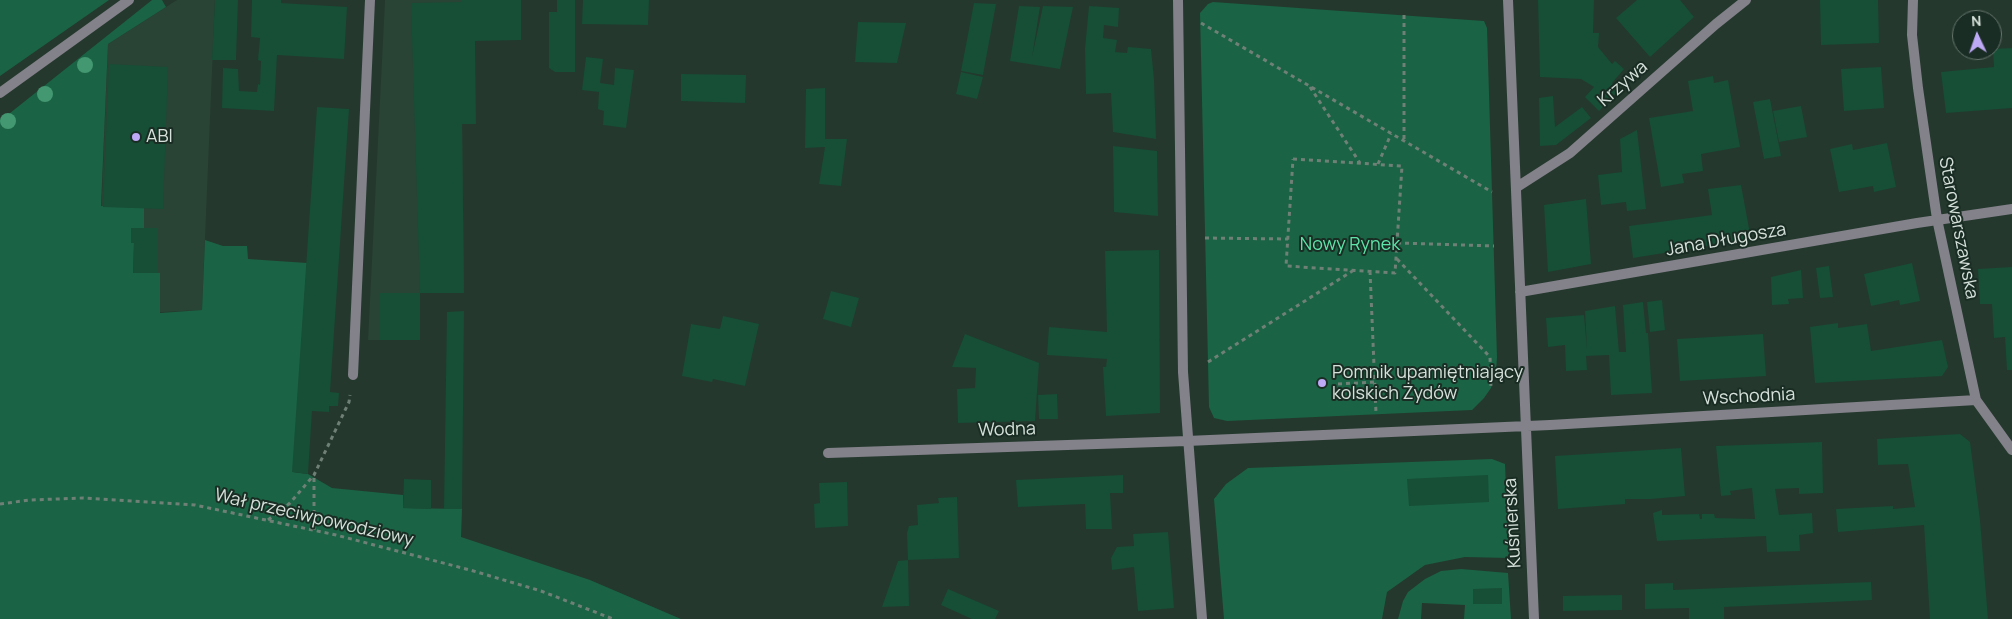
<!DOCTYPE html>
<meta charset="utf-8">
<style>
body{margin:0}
#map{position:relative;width:2012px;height:619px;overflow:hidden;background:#24382d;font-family:Manrope,sans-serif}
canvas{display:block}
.north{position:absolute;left:1952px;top:10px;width:50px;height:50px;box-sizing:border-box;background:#1a2d24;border:1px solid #65756d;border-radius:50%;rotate:357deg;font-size:14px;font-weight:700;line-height:20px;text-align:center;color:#d5e1da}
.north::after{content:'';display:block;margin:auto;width:18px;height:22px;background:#bda9f5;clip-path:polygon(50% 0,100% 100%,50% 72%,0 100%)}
</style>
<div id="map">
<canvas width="2012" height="619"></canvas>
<div class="north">N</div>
</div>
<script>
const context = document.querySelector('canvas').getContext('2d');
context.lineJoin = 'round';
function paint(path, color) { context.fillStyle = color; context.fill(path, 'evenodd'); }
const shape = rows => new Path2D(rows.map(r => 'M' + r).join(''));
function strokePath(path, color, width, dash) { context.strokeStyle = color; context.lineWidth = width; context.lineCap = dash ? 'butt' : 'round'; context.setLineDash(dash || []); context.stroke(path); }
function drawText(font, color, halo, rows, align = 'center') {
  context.font = font + ' Manrope,sans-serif'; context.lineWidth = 4; context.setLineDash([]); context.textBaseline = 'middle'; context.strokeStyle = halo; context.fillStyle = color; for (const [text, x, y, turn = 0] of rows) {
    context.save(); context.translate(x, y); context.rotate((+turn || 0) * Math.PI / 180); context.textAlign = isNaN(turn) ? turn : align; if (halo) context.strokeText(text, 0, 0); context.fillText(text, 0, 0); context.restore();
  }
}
const built = shape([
 [177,0,215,0,202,310,145,313,101,217,108,44],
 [385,0,461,0,464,293,420,293,420,340,368,340]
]);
const green = shape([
 [0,0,109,0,0,76],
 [152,0,162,0,166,7,108,44,101,206,144,208,144,228,131,228,131,243,134,243,133,273,160,273,160,313,202,310,205,240,223,246,247,246,248,259,307,263,293,472,308,474,332,488,403,495,403,508,462,509,461,537,590,580,681,619,0,619,0,121],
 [1213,2,1484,21,1487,28,1497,357,1496,372,1491,388,1484,398,1472,410,1227,421,1214,418,1209,407,1200,13,1208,4],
 [1492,459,1505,464,1509,558,1465,557,1425,565,1387,592,1382,619,1224,619,1214,499,1226,484,1248,468],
 [1461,569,1508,573,1511,619,1464,619,1465,605,1422,603,1421,619,1398,619,1403,601,1408,592,1425,579,1441,571]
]);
const building = shape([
 [215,0,238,0,236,60,212,60],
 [252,0,281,0,281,3,347,7,344,59,277,55,274,111,222,108,223,68,238,69,239,91,257,92,258,84,260,85,261,61,258,60,260,38,251,37],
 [461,0,521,0,521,40,475,41,476,124,462,124,464,293,420,293,411,3,461,2],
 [557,0,575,0,575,72,555,72,549,68,549,12,557,12],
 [583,0,649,0,648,25,582,24],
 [1538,0,1594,0,1593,33,1599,33,1598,47,1612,64,1615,61,1624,69,1612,83,1619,90,1599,111,1585,97,1594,87,1581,79,1540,77],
 [1637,0,1680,0,1694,17,1650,57,1616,18],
 [1820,0,1878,0,1879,43,1821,45],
 [974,3,996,4,983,75,961,71],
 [1019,6,1040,7,1032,57,1043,6,1073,7,1060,69,1010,61],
 [1089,6,1119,8,1118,27,1104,25,1103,38,1117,40,1115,52,1127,53,1128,47,1151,49,1154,79,1156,139,1113,132,1111,93,1086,94,1085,49],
 [858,22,906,23,897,63,855,62],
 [2012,48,2012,108,1946,113,1941,72,1994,67,1993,49],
 [586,57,603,59,600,83,614,85,615,68,634,70,626,128,603,125,604,111,598,109,599,92,582,90],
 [109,64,168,67,163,209,103,207],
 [1881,67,1884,108,1844,111,1841,69],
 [961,72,983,77,977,99,956,94],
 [681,74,746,75,745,103,681,101],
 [1713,76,1714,83,1728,80,1740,147,1701,154,1703,171,1682,174,1684,183,1661,187,1649,118,1693,111,1688,81],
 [825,88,825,139,847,139,841,186,819,184,825,147,805,148,806,89],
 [1553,96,1555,127,1582,107,1591,118,1556,145,1540,146,1539,98],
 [1770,99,1781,156,1764,159,1753,102],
 [1801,106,1807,137,1779,142,1773,111],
 [317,107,349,109,330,392,339,393,338,406,329,406,329,412,312,411,308,474,292,472],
 [1637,130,1646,209,1627,211,1626,202,1601,205,1598,175,1622,172,1620,139],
 [1887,143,1896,187,1874,192,1873,186,1839,192,1830,149,1852,144,1853,150],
 [1113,146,1157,151,1158,216,1114,212],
 [1741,185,1751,239,1633,258,1629,226,1712,215,1708,189],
 [1586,199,1591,264,1548,272,1544,205],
 [131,228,158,228,158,273,133,273,134,243,131,243],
 [1159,250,1160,413,1106,416,1103,367,1106,367,1107,359,1047,355,1049,327,1107,332,1105,251],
 [1912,263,1920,301,1900,305,1899,300,1871,306,1864,274],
 [1829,266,1833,297,1820,298,1816,268],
 [2012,267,2012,370,2007,370,2005,337,1994,338,1992,304,1980,304,1978,269],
 [1801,270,1803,298,1788,299,1789,304,1772,305,1771,277],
 [831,291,859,298,851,327,823,319],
 [380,293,420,293,420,340,380,340],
 [1662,300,1665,330,1650,332,1647,302],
 [1643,302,1646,333,1648,333,1652,393,1611,395,1609,355,1586,356,1587,370,1566,371,1565,345,1548,347,1546,318,1584,315,1587,349,1585,311,1615,306,1619,352,1626,352,1623,305],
 [464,311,462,509,444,509,447,312],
 [723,316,759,324,745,386,713,379,712,382,682,376,691,324,720,329],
 [1838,323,1838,328,1867,324,1871,351,1942,340,1948,367,1942,376,1815,383,1810,327],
 [965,334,1039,363,1035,421,958,423,957,389,975,388,976,368,952,367],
 [1763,334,1766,376,1680,381,1677,339],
 [1057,394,1058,419,1039,419,1038,395],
 [1960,434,1970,442,1980,520,1988,619,1930,619,1924,525,1838,532,1836,509,1893,506,1893,509,1915,507,1908,464,1878,465,1877,439],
 [1822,442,1823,493,1799,494,1799,488,1775,489,1779,515,1812,513,1813,533,1799,535,1800,551,1767,552,1766,536,1657,541,1653,513,1662,510,1662,515,1699,514,1700,519,1702,519,1702,514,1714,514,1715,518,1755,519,1752,488,1730,491,1731,495,1721,496,1716,446],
 [1681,448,1685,496,1651,499,1625,499,1625,504,1558,509,1555,456],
 [1123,475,1123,493,1110,493,1112,529,1086,529,1085,504,1018,507,1016,480],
 [1488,475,1489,502,1409,506,1407,479],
 [404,479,431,480,431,509,403,508],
 [847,482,848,526,815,528,814,504,820,503,819,483],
 [957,497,959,558,908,560,907,533,909,526,918,525,917,505,939,503,938,498],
 [1168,532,1174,608,1138,611,1134,567,1112,570,1111,558,1117,547,1134,546,1133,534],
 [908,560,909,606,882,607,898,561],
 [1871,582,1872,600,1724,607,1724,619,1689,619,1689,608,1645,609,1645,584,1673,583,1673,590],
 [1502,588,1502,604,1473,604,1473,589],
 [948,589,999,611,995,619,972,619,941,605],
 [1622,595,1622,610,1563,611,1563,596]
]);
const path = shape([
 [1404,15,1404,142],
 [1201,23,1492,192],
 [1310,87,1360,163],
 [1293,159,1402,166,1395,273,1286,266,1293,159],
 [1378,164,1391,134],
 [1205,238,1288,239],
 [1397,243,1494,246],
 [1397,259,1490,357,1491,388],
 [1370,271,1376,413],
 [1208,362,1354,270],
 [1338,384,1375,382],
 [0,504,30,500,83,498,195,505,336,535,470,570,541,591,613,619],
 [268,520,290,503,314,475,349,402,350,395],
 [314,530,314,476]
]);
const service = shape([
 [0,93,129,0],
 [353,375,370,0]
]);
const minor = shape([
 [1178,0,1183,372,1202,619],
 [1508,0,1534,619],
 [1913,0,1912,35,1918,88,1937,219,1976,400,2012,450],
 [1517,187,1570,153,1716,24,1746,0],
 [1520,292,1917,223,2012,209],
 [828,453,1187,441,1550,425,1976,400]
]);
const trees = [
 [85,65],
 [45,94],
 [8,121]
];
const markers = [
 [136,137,5,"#bda9f5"],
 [1322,383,5,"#bda9f5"]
];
const streetNames = [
 ["Krzywa",1623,84,-41],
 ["Starowarszawska",1958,228,79],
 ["Jana Długosza",1726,240,-10],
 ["Wschodnia",1749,397,-3],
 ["Wodna",1007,430,-2],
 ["Wał przeciwpowodziowy",314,518,13],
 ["Kuśnierska",1513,523,-93]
];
const poiNames = [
 ["ABI",146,137],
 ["Pomnik upamiętniający",1332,373],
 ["kolskich Żydów",1332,394]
];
const parkNames = [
 ["Nowy Rynek",1350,245]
];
paint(built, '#294335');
paint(green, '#1a6344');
paint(building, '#174e36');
strokePath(path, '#6f8077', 3, [4, 4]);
strokePath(service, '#83818a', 10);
strokePath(minor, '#83818a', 10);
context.fillStyle = '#439771';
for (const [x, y] of trees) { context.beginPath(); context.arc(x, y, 8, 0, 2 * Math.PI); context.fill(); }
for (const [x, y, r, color] of markers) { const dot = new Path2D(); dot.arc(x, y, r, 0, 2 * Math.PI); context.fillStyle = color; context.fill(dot); strokePath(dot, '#1a2d24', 2); }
drawText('18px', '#d5e1da', '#1a2d24', streetNames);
drawText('18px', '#d5e1da', '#1a2d24', poiNames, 'left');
drawText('18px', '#5de5a9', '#1a2d24', parkNames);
</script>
